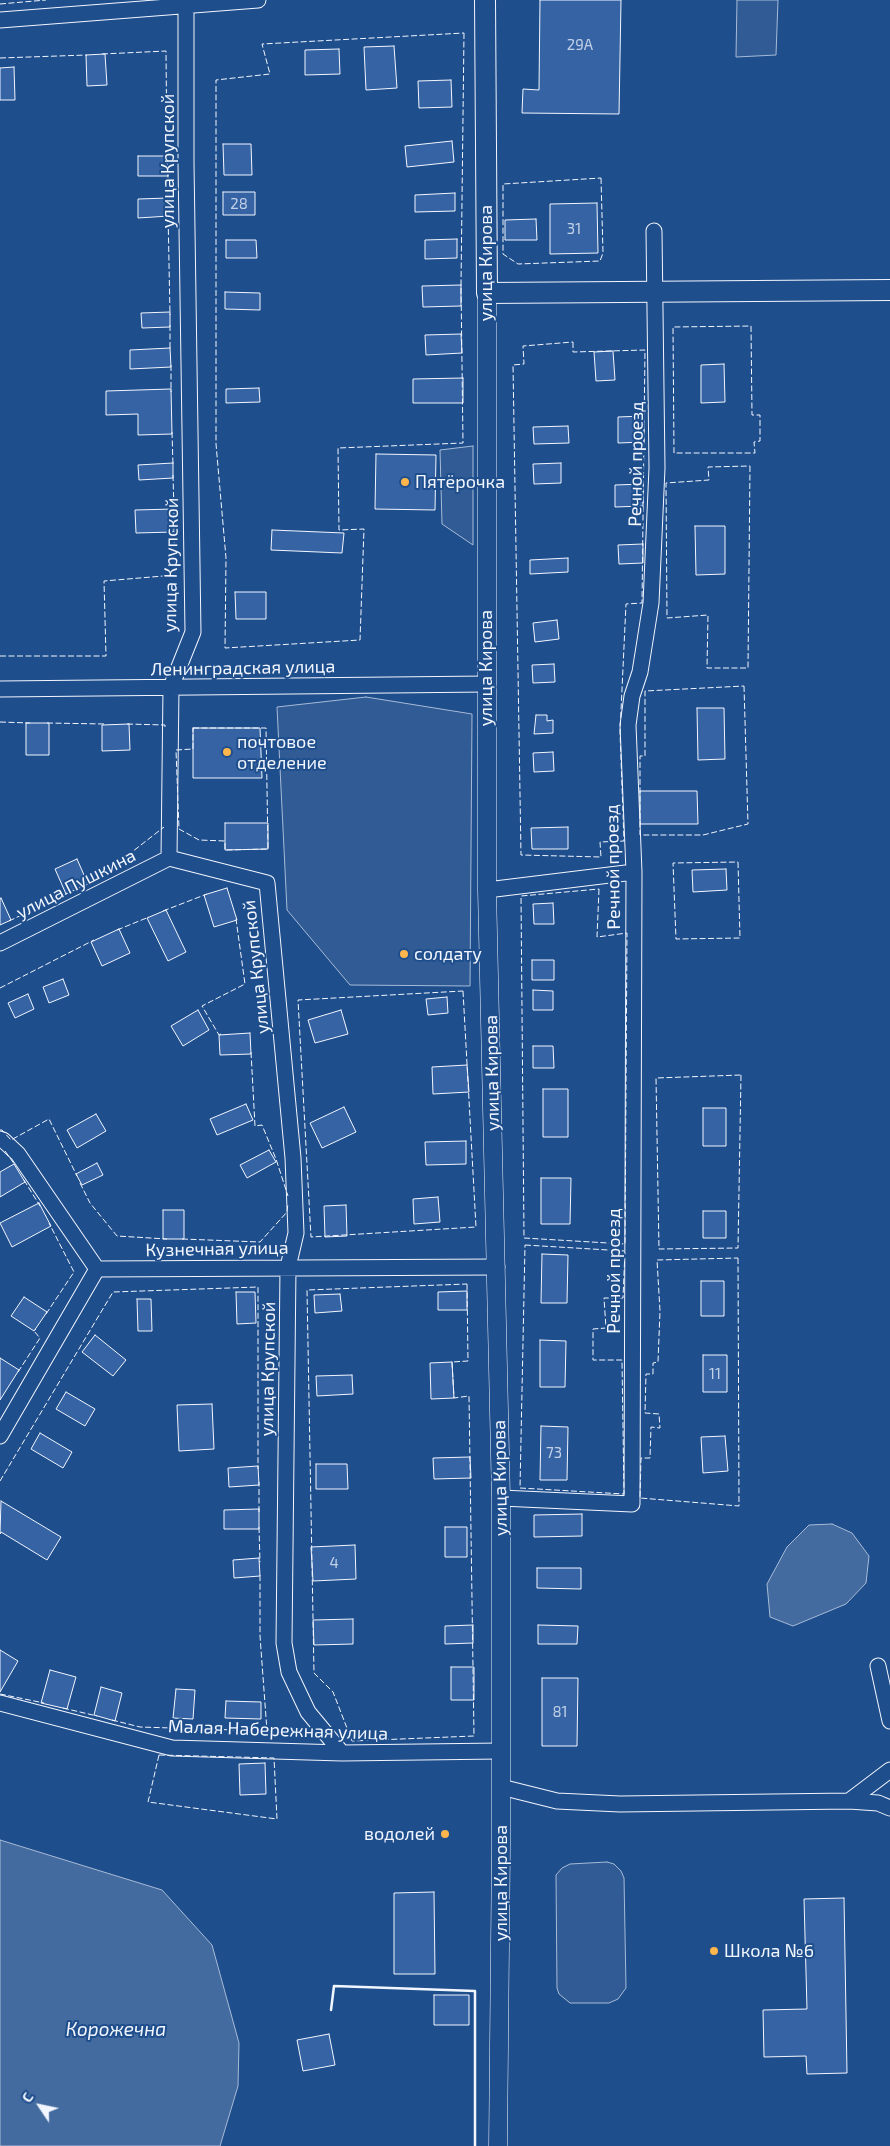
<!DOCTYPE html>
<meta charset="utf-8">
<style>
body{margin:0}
#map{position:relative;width:890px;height:2146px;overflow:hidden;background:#1f4e8c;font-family:"Exo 2",sans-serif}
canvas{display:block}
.north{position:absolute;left:15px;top:2081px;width:50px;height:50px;-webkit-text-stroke:4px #1f4e8c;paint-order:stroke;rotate:304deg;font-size:14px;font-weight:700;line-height:20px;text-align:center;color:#f2f6ff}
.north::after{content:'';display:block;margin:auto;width:18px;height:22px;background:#f2f6ff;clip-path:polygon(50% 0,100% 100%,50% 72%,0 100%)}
</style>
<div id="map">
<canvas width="890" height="2146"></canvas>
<div class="north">С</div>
</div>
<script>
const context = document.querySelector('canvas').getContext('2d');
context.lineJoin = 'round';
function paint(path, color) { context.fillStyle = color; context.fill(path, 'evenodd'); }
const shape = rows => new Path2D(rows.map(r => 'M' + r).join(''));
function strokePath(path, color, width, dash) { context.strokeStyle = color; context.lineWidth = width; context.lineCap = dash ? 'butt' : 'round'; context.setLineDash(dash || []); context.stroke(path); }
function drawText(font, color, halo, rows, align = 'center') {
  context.font = font + ' "Exo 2",sans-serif'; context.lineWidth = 4; context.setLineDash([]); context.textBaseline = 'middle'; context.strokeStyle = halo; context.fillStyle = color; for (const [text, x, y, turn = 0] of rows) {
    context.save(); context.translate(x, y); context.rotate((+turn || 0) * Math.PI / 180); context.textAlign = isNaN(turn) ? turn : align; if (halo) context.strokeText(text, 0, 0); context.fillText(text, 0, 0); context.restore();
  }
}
const built = shape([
 [737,0,778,0,776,55,736,57,737,0],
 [473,446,473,545,442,524,440,450,473,446],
 [366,697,472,714,470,986,350,985,287,910,277,707,366,697],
 [607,1862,614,1864,621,1871,624,1878,626,1988,618,1999,609,2003,570,2003,559,1994,557,1988,556,1875,562,1868,570,1864,607,1862]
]);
const water = shape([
 [832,1524,852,1533,869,1556,866,1583,846,1604,793,1626,770,1617,767,1584,787,1547,809,1525,832,1524],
 [0,1840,162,1890,212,1945,239,2043,238,2086,220,2146,0,2146,0,1840]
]);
const building = shape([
 [540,0,621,0,619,114,522,113,523,89,539,90,540,0],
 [394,46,397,88,366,90,364,47,394,46],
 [339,49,340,74,305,75,305,50,339,49],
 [105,54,107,85,87,86,86,55,105,54],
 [14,67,15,100,0,100,0,68,14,67],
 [451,80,452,107,419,108,418,81,451,80],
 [452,141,454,162,407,167,405,146,452,141],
 [223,144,251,144,252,175,224,175,223,144],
 [138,156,167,156,168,176,138,176,138,156],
 [223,192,255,192,255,215,223,215,223,192],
 [455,193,455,211,415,212,415,195,455,193],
 [168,198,169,216,138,218,138,199,168,198],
 [597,203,598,253,550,254,550,204,597,203],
 [536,219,537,240,505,240,505,220,536,219],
 [457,239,457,258,425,259,425,240,457,239],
 [226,240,256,240,257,258,226,258,226,240],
 [461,285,461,306,423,307,422,286,461,285],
 [225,292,260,293,260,310,225,309,225,292],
 [170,312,170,327,142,328,141,313,170,312],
 [461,334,462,353,426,355,425,335,461,334],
 [170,348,171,367,130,369,130,350,170,348],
 [613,351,615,380,596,381,594,352,613,351],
 [724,364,725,402,701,403,701,365,724,364],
 [463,378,463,403,413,403,413,379,463,378],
 [259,388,260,402,226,403,226,389,259,388],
 [171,389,172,434,138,435,138,414,106,415,106,391,171,389],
 [644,416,644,442,618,443,618,417,644,416],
 [568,426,569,443,534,444,533,427,568,426],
 [376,454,436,455,435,510,375,509,376,454],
 [173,463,173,478,139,480,138,465,173,463],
 [561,463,561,483,534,484,533,464,561,463],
 [643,484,643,506,615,507,615,485,643,484],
 [174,509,174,532,136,533,135,510,174,509],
 [695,526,725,526,725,574,696,575,695,526],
 [272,530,344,533,342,553,271,550,272,530],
 [643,544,643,563,619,564,618,545,643,544],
 [568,558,568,572,530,574,530,560,568,558],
 [235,592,266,592,266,619,236,619,235,592],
 [557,620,559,639,535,642,533,623,557,620],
 [554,664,555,682,533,683,532,665,554,664],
 [697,708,724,708,725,759,698,760,697,708],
 [536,715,547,715,547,721,553,720,553,733,534,734,536,715],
 [26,723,49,723,49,755,26,755,26,723],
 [129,724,130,750,102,751,102,725,129,724],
 [193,728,260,728,262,778,193,778,193,728],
 [553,752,554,771,534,772,533,753,553,752],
 [640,791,697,791,698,824,640,824,640,791],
 [225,823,268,823,268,849,225,850,225,823],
 [568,827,568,849,532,849,531,828,568,827],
 [77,859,88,884,66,894,55,869,77,859],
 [726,869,727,890,693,892,692,870,726,869],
 [227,888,237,920,214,927,204,895,227,888],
 [1,898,11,920,0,925,0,899,1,898],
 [553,903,554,924,534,924,533,904,553,903],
 [166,910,186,952,168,961,147,918,166,910],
 [119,929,130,953,102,966,91,942,119,929],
 [532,960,554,960,554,980,532,980,532,960],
 [63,979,69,995,49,1003,43,987,63,979],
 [533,990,553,991,553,1010,533,1010,533,990],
 [28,994,34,1009,15,1018,8,1003,28,994],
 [447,997,448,1013,428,1015,426,999,447,997],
 [198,1010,209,1030,183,1046,171,1026,198,1010],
 [341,1010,348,1034,315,1043,308,1020,341,1010],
 [250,1033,251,1054,220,1055,219,1035,250,1033],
 [533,1046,553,1046,554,1068,533,1068,533,1046],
 [467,1065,469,1092,433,1094,432,1067,467,1065],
 [543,1089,568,1089,568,1137,543,1137,543,1089],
 [246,1104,253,1120,217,1135,210,1119,246,1104],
 [344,1107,356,1132,322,1148,310,1123,344,1107],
 [703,1108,726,1108,726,1146,703,1146,703,1108],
 [96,1114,106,1131,77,1148,67,1130,96,1114],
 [466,1141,466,1164,426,1165,425,1142,466,1141],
 [269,1150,276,1162,247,1178,240,1165,269,1150],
 [97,1163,103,1175,82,1185,76,1174,97,1163],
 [14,1164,25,1182,0,1197,0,1172,14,1164],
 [541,1178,571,1178,570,1224,541,1224,541,1178],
 [438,1197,440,1222,414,1224,413,1199,438,1197],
 [39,1203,51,1226,12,1247,0,1223,39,1203],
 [346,1205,347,1236,325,1237,324,1206,346,1205],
 [163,1210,184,1210,184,1239,163,1239,163,1210],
 [703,1211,726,1211,726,1238,703,1238,703,1211],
 [542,1254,568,1255,567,1303,541,1303,542,1254],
 [701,1281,724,1281,724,1316,701,1316,701,1281],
 [467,1291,467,1310,438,1310,438,1292,467,1291],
 [236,1292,255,1292,256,1323,237,1324,236,1292],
 [340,1294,342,1311,315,1313,314,1295,340,1294],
 [24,1297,47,1312,34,1331,11,1316,24,1297],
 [137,1299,151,1299,152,1331,138,1331,137,1299],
 [95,1335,126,1360,113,1376,82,1352,95,1335],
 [540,1340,566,1341,565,1387,540,1387,540,1340],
 [703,1355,727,1355,727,1392,703,1392,703,1355],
 [0,1358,19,1370,0,1400,0,1358],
 [452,1362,454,1398,431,1399,430,1363,452,1362],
 [352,1375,353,1394,317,1396,316,1376,352,1375],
 [66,1392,95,1409,85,1426,56,1409,66,1392],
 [212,1404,214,1449,179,1451,177,1405,212,1404],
 [541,1426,568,1427,567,1480,540,1480,541,1426],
 [40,1433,72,1452,63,1468,31,1449,40,1433],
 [725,1436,728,1471,703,1473,701,1437,725,1436],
 [470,1457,471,1478,434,1479,433,1458,470,1457],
 [316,1464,347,1464,348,1489,316,1489,316,1464],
 [258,1466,259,1485,229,1487,228,1468,258,1466],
 [1,1501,61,1537,47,1560,1,1532,0,1534,1,1501],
 [259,1509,259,1529,224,1529,224,1510,259,1509],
 [582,1514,582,1536,534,1537,534,1515,582,1514],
 [445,1527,467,1527,467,1557,445,1557,445,1527],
 [355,1545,356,1579,313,1581,311,1547,355,1545],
 [259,1558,260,1576,234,1578,233,1560,259,1558],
 [537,1568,581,1568,581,1589,537,1588,537,1568],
 [353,1619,353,1644,314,1645,313,1620,353,1619],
 [473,1625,473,1643,445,1644,445,1626,473,1625],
 [538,1625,578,1626,577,1644,538,1644,538,1625],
 [0,1650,18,1661,0,1692,0,1650],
 [451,1667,474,1667,474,1700,451,1700,451,1667],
 [50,1670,76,1677,67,1709,41,1703,50,1670],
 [542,1678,578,1678,577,1746,542,1746,542,1678],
 [101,1687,122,1693,115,1721,94,1715,101,1687],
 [176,1689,195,1690,193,1719,173,1718,176,1689],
 [226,1701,261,1702,261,1719,225,1718,226,1701],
 [265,1763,266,1794,240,1795,239,1764,265,1763],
 [434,1892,435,1974,394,1974,394,1893,434,1892],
 [844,1898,847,2073,807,2074,806,2056,764,2057,763,2010,807,2009,804,1899,844,1898],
 [434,1995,469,1995,469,2025,434,2025,434,1995],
 [329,2034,335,2065,303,2071,297,2040,329,2034]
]);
const minor = shape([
 [186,0,186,163,193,632,171,687,169,858,267,883,293,1158,296,1233,288,1267,284,1643,289,1672,308,1712,342,1753],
 [0,20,258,0],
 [0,689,487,684],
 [487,890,634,872],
 [0,943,169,858],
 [0,1139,3,1140,18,1154,97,1269,497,1267],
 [0,1436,97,1269],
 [501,1498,632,1504,634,872,628,725,632,696,640,672,651,603,657,468,654,231],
 [878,1666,890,1721],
 [0,1703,172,1748,342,1753,500,1751],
 [501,1787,557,1801,620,1804,849,1801,878,1803,890,1808],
 [849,1801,890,1770]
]);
const tertiary = shape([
 [487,293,487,890,501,1498,501,1845,498,2146]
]);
const secondary = shape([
 [485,0,487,293,890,290]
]);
const fence = shape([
 [0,4,46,0],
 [464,33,461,285,463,443,338,448,339,530,364,529,360,640,225,648,226,558,216,444,216,80,270,74,262,44,464,33],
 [102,54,166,51,167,157],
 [0,58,87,55],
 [168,172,168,200],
 [601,178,603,253,600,261,518,264,503,254,503,184,601,178],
 [168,212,170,315],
 [170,325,170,350],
 [751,326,752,415,760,415,760,441,754,442,755,453,674,453,673,327,751,326],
 [573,342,573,352,645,350,642,603,626,604,620,732,624,841,600,842,601,857,521,855,513,365,524,364,523,346,573,342],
 [171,365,171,392],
 [172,432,173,465],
 [750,466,748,668,707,668,708,615,667,618,666,483,709,480,708,467,750,466],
 [173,475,174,512],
 [0,656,106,656,104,581,175,575,174,530],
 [744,686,748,824,703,835,640,835,640,756,645,756,645,691,744,686],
 [0,722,30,723],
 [47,723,105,724],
 [127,724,165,725,165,727],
 [193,728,266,728,268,849,225,850,225,841,199,840,179,829,176,750,193,749,193,728],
 [738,862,740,938,676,939,673,863,738,862],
 [86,885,96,880,164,827],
 [599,889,597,937,627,933,625,1244,524,1238,521,896,599,889],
 [163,911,207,894],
 [9,921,68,893],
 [117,930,149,917],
 [0,988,94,940],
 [463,991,476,1227,311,1237,298,1000,463,991],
 [221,1034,219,1035,202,1006,245,984,236,919],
 [251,1052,255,1126,262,1125,276,1159,288,1196],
 [741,1075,738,1248,659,1249,656,1078,741,1075],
 [0,1130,2,1130,11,1140,49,1119,77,1176],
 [5,1151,15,1165],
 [24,1180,40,1206],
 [80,1183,90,1203,117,1236,167,1239],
 [182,1239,260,1242,287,1212,288,1203],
 [525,1245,625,1251,623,1298,604,1298,606,1328,593,1329,593,1360,622,1360,624,1494,520,1488,525,1245],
 [738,1258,739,1506,640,1498,641,1458,650,1458,651,1427,660,1428,659,1414,645,1413,646,1374,653,1374,653,1363,658,1362,660,1311,657,1260,738,1258],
 [467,1284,468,1361,452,1362,454,1398,469,1396,474,1736,352,1741,333,1692,314,1673,307,1290,467,1284],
 [46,1314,74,1272,49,1223],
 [18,1372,40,1338,34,1331,36,1329],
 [0,1481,113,1292,258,1287,258,1469],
 [259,1512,259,1482],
 [259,1527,260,1562],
 [0,1694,44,1703],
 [63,1708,97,1716],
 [112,1720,140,1727,267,1731,260,1636,260,1574],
 [159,1755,274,1758,277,1819,148,1802,159,1755]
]);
const wall = shape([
 [331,2010,334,1986,475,1991,475,2146]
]);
const markers = [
 [405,482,5,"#ffb74d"],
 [227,752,5,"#ffb74d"],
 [404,954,5,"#ffb74d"],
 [445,1834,5,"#ffb74d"],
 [714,1951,5,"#ffb74d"]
];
const numberNames = [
 ["29А",580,45],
 ["28",239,204],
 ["31",574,229],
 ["11",715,1374],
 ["73",554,1453],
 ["4",334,1563],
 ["81",560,1712]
];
const streetNames = [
 ["улица Крупской",168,161,-90],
 ["улица Кирова",486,263,-90],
 ["Речной проезд",636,464,-89],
 ["улица Крупской",171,565,-89],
 ["Ленинградская улица",243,668,-1],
 ["улица Кирова",486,668,-90],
 ["Речной проезд",613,867,-91],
 ["улица Пушкина",76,884,-27],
 ["улица Крупской",256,967,-96],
 ["улица Кирова",492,1073,-91],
 ["Кузнечная улица",217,1249,-1],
 ["Речной проезд",614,1271,-90],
 ["улица Крупской",268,1369,-89],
 ["улица Кирова",500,1478,-91],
 ["Малая Набережная улица",278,1730,2],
 ["улица Кирова",501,1883,-90]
];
const poiNames = [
 ["Пятёрочка",415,482],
 ["почтовое",237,742],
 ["отделение",237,763],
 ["солдату",414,954],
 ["водолей",435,1834,"right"],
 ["Школа №6",724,1951]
];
const waterNames = [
 ["Корожечна",116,2030]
];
paint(built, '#305b95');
strokePath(built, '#a8bbd7', 1);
paint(water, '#446ba0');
strokePath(water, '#a8bbd7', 1);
paint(building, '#3563a3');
strokePath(building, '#f2f6ff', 1);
strokePath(minor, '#f2f6ff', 17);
strokePath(tertiary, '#f2f6ff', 19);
strokePath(secondary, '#f2f6ff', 22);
strokePath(minor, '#1f4e8c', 15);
strokePath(tertiary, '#1f4e8c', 18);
strokePath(secondary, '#1f4e8c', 20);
strokePath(fence, '#f2f6ff', 1, [6, 2.5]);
strokePath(wall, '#f2f6ff', 2.5);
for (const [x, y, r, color] of markers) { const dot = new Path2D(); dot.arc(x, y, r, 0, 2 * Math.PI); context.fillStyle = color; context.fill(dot); strokePath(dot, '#1f4e8c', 2); }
drawText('15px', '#c3d1e8', null, numberNames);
drawText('18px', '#f2f6ff', '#1f4e8c', streetNames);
drawText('18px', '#f2f6ff', '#1f4e8c', poiNames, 'left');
drawText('italic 19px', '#f2f6ff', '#1f4e8c', waterNames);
</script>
